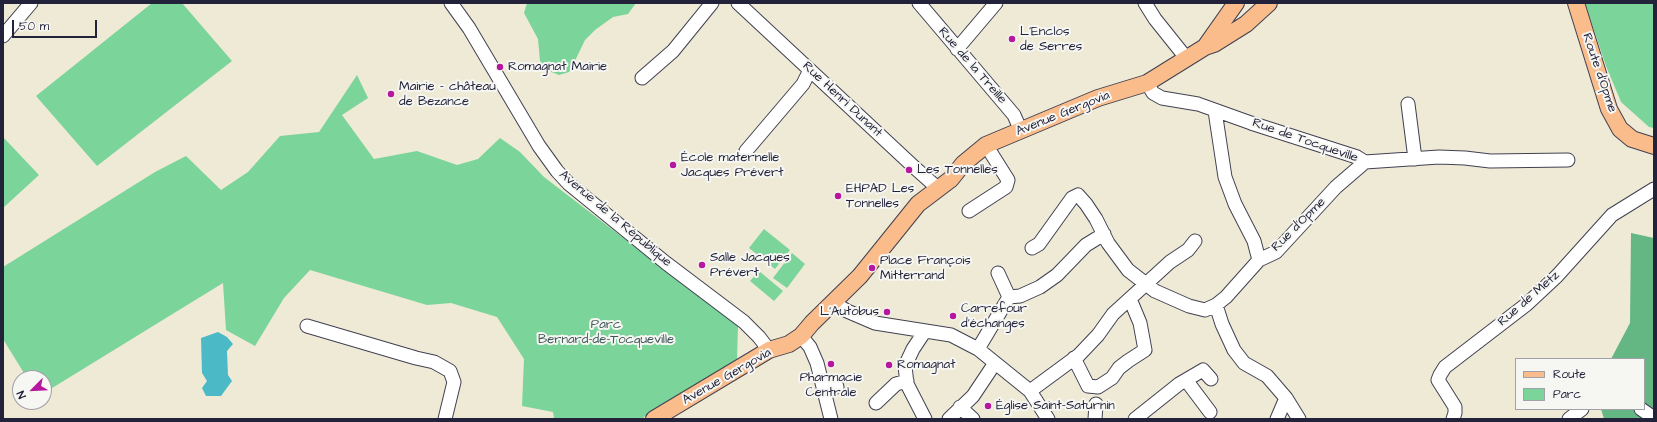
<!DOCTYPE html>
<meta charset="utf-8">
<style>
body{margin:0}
#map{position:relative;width:1657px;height:422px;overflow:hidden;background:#efead5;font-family:"Architects Daughter",sans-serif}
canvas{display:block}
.frame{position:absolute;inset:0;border:4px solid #22223b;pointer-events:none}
.legend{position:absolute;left:1515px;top:358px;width:130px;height:52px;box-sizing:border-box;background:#f6f6f2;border:1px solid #a1a1a9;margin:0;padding:5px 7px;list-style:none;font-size:12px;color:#22223b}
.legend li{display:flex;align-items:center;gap:8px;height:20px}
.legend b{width:20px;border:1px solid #a1a1a9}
.north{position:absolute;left:12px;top:370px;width:40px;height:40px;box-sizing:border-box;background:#f6f6f2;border:1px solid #a1a1a9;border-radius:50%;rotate:246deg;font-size:11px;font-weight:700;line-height:16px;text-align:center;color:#22223b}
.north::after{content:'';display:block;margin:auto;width:14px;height:18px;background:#b5179e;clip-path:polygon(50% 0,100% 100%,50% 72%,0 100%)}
.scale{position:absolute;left:12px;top:20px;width:85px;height:18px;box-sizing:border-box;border:2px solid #22223b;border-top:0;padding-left:5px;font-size:12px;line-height:14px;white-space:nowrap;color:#22223b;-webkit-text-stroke:3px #f6f6f2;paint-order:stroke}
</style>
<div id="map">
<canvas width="1657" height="422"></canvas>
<div class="frame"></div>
<ul class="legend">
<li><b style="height:5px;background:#f9bc8a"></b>Route</li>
<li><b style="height:11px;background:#7bd49a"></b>Parc</li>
</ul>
<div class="north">N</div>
<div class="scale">50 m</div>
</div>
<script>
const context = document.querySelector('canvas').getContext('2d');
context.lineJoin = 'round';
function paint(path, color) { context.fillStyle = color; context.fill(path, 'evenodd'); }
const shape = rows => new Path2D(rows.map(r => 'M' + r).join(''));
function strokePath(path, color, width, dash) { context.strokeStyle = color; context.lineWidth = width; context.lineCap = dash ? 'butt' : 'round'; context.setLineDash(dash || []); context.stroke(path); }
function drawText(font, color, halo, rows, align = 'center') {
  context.font = font + ' "Architects Daughter",sans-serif'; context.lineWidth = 4; context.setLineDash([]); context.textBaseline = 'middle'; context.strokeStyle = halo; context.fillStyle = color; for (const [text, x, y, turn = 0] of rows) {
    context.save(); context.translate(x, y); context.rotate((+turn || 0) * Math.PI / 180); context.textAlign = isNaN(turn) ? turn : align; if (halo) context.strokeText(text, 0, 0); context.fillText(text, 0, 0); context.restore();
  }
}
const green = shape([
 [152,3,182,3,232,61,97,166,36,96],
 [527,3,636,3,628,14,613,17,595,30,585,40,571,69,569,72,559,75,547,70,540,61,538,39,524,13],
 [1585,3,1654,3,1654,128,1649,127,1621,102,1606,66],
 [357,75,368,98,342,115,374,159,417,151,457,165,478,159,500,138,520,152,544,177,738,326,737,360,641,419,554,419,553,412,522,406,524,359,497,317,451,303,427,305,310,270,284,298,255,346,226,330,223,283,44,393,44,378,27,378,3,339,3,267,155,172,186,156,221,190,248,172,280,136,319,132],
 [3,137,39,175,3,208],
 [764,229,790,250,775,269,749,248],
 [792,253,805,264,787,288,773,278],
 [759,271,783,291,774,301,750,281]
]);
const forest = shape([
 [1631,233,1654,238,1654,419,1604,419,1601,409,1644,409,1644,359,1611,359,1630,323]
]);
const water = shape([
 [218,332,227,337,233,344,227,351,228,375,232,381,221,396,206,396,202,388,207,381,202,373,201,338]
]);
const minor = shape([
 [451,3,469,28,539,146,557,171,569,184,666,263,744,322,759,337,769,350],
 [738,3,914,167,933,184,939,188],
 [919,3,1014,115,1021,131],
 [1145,3,1155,19,1187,59],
 [3,36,31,3],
 [957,49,996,3],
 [642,78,673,51,712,3],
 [1147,83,1153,93,1162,98,1198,104,1251,123,1357,157,1365,162,1439,157,1465,158,1490,161,1568,160],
 [1408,104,1415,159],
 [1215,111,1225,177,1235,204,1254,241,1259,260],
 [746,151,803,84,810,70],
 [969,211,1006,187,1008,180,986,145],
 [1032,248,1039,244,1072,198,1078,195,1086,204,1096,219,1108,243,1128,270,1155,291,1189,306,1205,310,1216,305,1226,297,1259,260,1276,252,1336,187,1365,162],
 [998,273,1009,297],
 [1009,297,1020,296,1040,287,1057,275,1086,245,1104,234],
 [834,303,847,311,875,323,951,335,978,349,1030,391,1048,419],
 [1216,305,1222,324,1234,350,1244,363,1267,376,1286,398,1299,419],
 [307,326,416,358,434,362,450,371,454,382,445,419],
 [801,336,810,347,817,363,831,419],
 [978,349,1009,297],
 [1074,358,1088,386,1098,387,1112,378,1119,368,1128,361,1145,350,1140,323,1130,299],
 [822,380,836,384,837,387],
 [1186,380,1210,412],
 [1030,391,1079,355,1098,335,1113,314,1170,262,1188,250,1195,241],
 [876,403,896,384,907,381],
 [960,407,973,419],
 [1641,409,1654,418],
 [925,419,907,384,905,366,913,349,925,331],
 [949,419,973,396,995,363],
 [1095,419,1096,404],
 [1135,419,1179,384,1203,370,1211,379],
 [1277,419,1286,398],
 [1453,419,1455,413,1455,407,1438,380,1440,375,1445,367,1527,304,1557,276,1612,215,1654,189],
 [1569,419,1582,409]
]);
const major = shape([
 [1576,3,1609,109,1620,129,1632,139,1654,146],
 [1205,47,1236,3],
 [654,419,769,350,789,344,801,336,812,323,860,276,918,204,951,179,963,164,986,145,1098,98,1147,83,1205,47,1214,44,1246,24,1269,3]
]);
const markers = [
 [1012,39,4,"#b5179e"],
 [500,67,4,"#b5179e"],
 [391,94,4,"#b5179e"],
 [673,165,4,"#b5179e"],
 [909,170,4,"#b5179e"],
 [838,196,4,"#b5179e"],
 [702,265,4,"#b5179e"],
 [872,268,4,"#b5179e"],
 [887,312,4,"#b5179e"],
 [953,316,4,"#b5179e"],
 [831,364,4,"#b5179e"],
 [889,365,4,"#b5179e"],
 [988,406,4,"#b5179e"]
];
const poiNames = [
 ["L'Enclos",1020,32],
 ["de Serres",1020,47],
 ["Romagnat Mairie",508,67],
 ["Mairie - château",399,87],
 ["de Bezance",399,102],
 ["École maternelle",681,158],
 ["Jacques Prévert",681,173],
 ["Les Tonnelles",917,170],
 ["EHPAD Les",846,189],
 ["Tonnelles",846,204],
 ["Salle Jacques",710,258],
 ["Prévert",710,273],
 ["Place François",880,261],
 ["Mitterrand",880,276],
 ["Carrefour",961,309],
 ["d'échanges",961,324],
 ["L'Autobus",879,312,"right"],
 ["Romagnat",897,365],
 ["Pharmacie",831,378,"center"],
 ["Centrale",831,393,"center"],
 ["Église Saint-Saturnin",996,406]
];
const streetNames = [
 ["Rue de la Treille",972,66,49],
 ["Route d'Opme",1599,73,71],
 ["Rue Henri Dunant",842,100,43],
 ["Avenue Gergovia",1063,114,-22],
 ["Rue de Tocqueville",1305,141,19],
 ["Avenue de la République",615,219,40],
 ["Rue d'Opme",1299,225,-45],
 ["Rue de Metz",1529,299,-41],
 ["Avenue Gergovia",727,377,-30]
];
const parkNames = [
 ["Parc",606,325],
 ["Bernard-de-Tocqueville",606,340]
];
paint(green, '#7bd49a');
paint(forest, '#64b682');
paint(water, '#4cb9c6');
strokePath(minor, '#414052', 15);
strokePath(major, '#414052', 18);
strokePath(minor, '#fff', 13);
strokePath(major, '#f9bc8a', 16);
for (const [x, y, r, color] of markers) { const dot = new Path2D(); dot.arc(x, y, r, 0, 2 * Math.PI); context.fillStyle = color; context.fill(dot); strokePath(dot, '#f6f6f2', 1.5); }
drawText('13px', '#22223b', '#f6f6f2', poiNames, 'left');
drawText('13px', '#22223b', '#f6f6f2', streetNames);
drawText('13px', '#3d5758', '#f6f6f2', parkNames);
</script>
